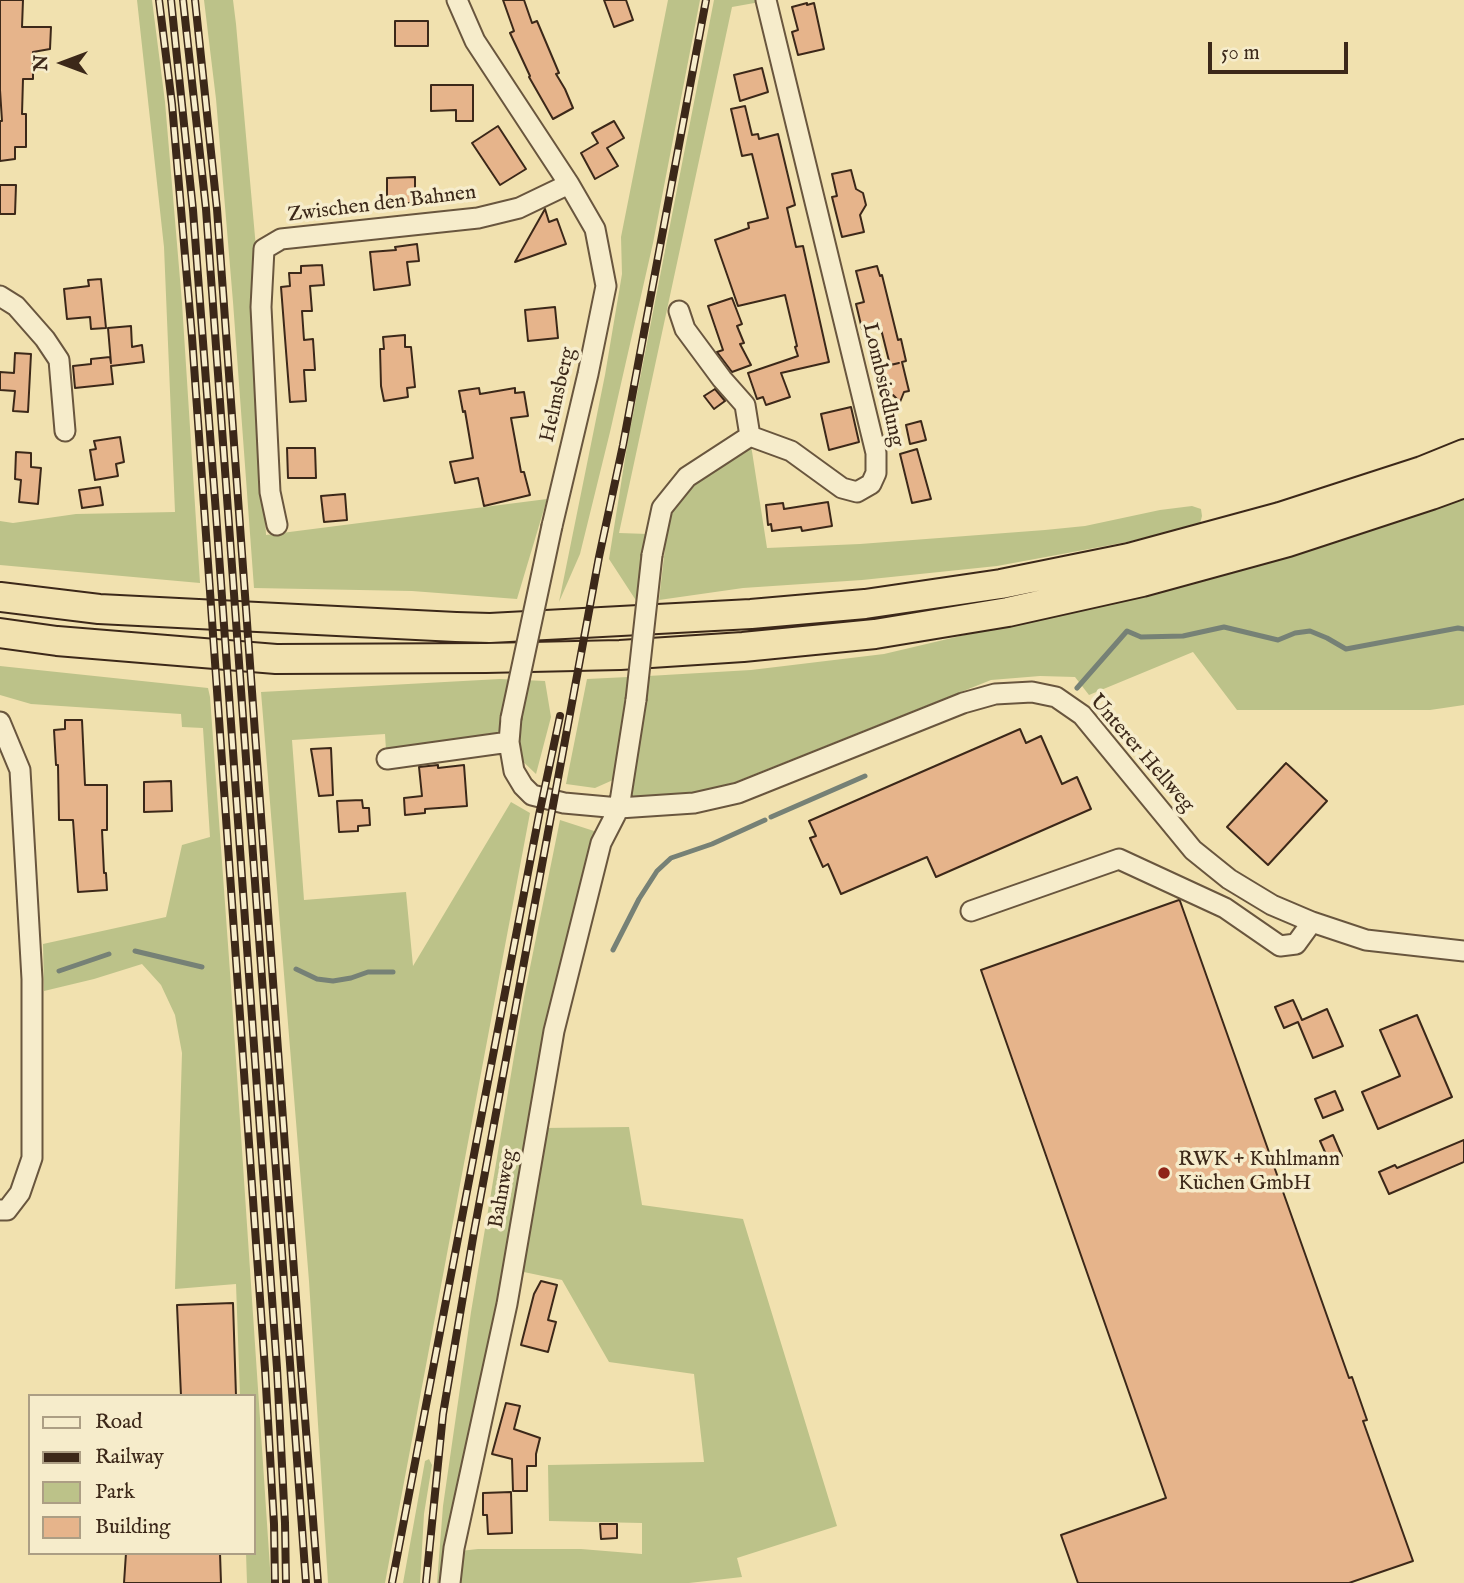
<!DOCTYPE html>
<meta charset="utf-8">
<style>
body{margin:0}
#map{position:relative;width:1464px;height:1583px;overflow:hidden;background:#f1e1af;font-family:"IM FELL English",serif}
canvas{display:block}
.legend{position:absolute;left:28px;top:1394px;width:228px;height:161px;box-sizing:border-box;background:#f6eccb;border:2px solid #ac9e84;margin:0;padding:9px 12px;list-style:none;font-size:21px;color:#3c2819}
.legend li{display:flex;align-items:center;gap:14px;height:35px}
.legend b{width:35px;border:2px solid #ac9e84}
.north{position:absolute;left:28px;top:28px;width:70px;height:70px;-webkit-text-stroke:5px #f6eccb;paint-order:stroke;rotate:270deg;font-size:19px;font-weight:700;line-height:28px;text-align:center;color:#3c2819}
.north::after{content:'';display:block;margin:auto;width:24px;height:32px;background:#3c2819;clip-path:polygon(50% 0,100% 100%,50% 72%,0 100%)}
.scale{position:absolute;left:1208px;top:42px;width:140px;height:32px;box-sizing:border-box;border:4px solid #3c2819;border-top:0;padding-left:9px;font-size:21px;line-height:24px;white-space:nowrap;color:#3c2819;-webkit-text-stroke:5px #f6eccb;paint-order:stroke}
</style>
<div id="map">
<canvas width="1464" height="1583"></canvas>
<ul class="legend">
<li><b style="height:9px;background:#f6eccb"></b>Road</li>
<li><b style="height:9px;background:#3c2819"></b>Railway</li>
<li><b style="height:19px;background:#bcc289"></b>Park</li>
<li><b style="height:19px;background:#e6b48b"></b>Building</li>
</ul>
<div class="north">N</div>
<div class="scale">50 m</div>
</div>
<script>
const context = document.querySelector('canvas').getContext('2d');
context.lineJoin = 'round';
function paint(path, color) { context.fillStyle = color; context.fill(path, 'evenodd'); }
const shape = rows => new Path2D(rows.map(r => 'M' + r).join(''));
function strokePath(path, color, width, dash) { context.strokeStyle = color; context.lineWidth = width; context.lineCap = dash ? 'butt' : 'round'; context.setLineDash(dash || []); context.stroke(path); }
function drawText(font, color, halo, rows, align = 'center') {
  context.font = font + ' "IM FELL English",serif'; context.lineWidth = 7; context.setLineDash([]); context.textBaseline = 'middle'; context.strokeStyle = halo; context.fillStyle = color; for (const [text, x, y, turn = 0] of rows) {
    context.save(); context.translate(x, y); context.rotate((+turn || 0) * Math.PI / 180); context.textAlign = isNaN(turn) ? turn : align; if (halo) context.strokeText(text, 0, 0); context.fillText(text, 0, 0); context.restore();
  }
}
const green = shape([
 [137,0,152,0,165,102,182,303,200,583,0,565,0,521,13,523,76,514,175,512,164,247],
 [204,0,233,0,236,24,256,248,254,307,266,535,547,499,517,599,412,591,254,588,233,302,216,99],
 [668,0,700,0,653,243,610,432,580,554,559,602,605,375,622,274,621,237],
 [714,0,760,0,760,2,732,7,619,533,648,534,637,602,609,559,628,440],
 [751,445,767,548,860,544,1045,530,1085,526,1160,510,1192,506,1201,509,1202,516,1200,524,1127,542,997,566,862,580,743,588,659,600,665,548,666,521,684,492,696,481],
 [1464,494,1464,705,1430,710,1237,710,1193,652,1089,695,1075,677,1040,676,991,680,735,782,691,794,631,798,648,676,751,670,884,654,1147,592],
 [0,666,208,688,210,697,231,986,271,1583,247,1583,246,1553,254,1553,254,1396,240,1396,236,1284,175,1289,182,1053,175,1015,161,985,142,964,94,979,44,991,43,944,166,917,182,845,210,837,203,728,182,727,181,714,31,704,0,695],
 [628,677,627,703,613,780,595,788,566,784,587,679],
 [500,679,545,681,551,717,536,774,493,733,386,750,385,734,292,740,304,900,406,892,413,966,511,802,530,813,385,1583,328,1583,309,1281,261,692],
 [560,820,594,831,596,841,506,1269,451,1552,478,1549,581,1549,642,1554,642,1523,549,1521,548,1465,704,1462,694,1374,609,1362,562,1280,519,1271,542,1128,629,1127,642,1205,743,1219,837,1526,737,1558,742,1577,689,1583,437,1583,443,1506,471,1312,524,997],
 [429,1459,432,1465,424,1514,420,1583,403,1583,425,1461]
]);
const stream = shape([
 [1077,688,1127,631,1141,637,1183,636,1224,627,1278,640,1295,633,1310,631,1327,638,1346,649,1458,628,1464,629],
 [771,817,865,776],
 [613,950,639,899,657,871,671,858,712,844,765,820],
 [135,951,202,967],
 [296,969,317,979,333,981,351,978,368,972,393,972],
 [59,971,109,954]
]);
const building = shape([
 [0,0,23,0,22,27,51,27,50,49,33,52,33,79,23,79,22,114,26,114,26,147,15,147,15,159,0,161,0,121,2,121,0,90,0,0],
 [503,0,524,0,532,23,537,21,559,73,556,74,565,89,573,108,553,119,529,77,530,76,510,33,514,31,503,0],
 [604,0,626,0,633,20,614,27,604,0],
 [807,3,807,5,814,3,824,49,798,55,792,32,798,30,792,7,807,3],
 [395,21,428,21,428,46,395,46,395,21],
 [762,68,768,92,740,101,734,75,762,68],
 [431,85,473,85,473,121,456,121,456,110,431,111,431,85],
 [745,106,752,135,758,134,759,139,778,134,795,205,787,208,796,247,803,246,829,362,781,373,790,397,766,405,763,397,757,399,748,373,798,356,795,347,797,346,785,295,738,306,715,240,749,228,748,223,768,218,752,154,742,156,731,109,745,106],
 [614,121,624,138,607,148,618,166,595,179,581,153,598,143,592,133,614,121],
 [498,126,526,169,500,185,472,143,498,126],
 [851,170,856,189,863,193,866,205,860,215,864,232,842,237,832,197,837,196,832,174,851,170],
 [415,177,415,203,387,203,387,178,415,177],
 [0,185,16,185,15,214,0,214,0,185],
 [545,209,549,222,557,219,566,244,515,262,545,209],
 [417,244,419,261,407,262,410,285,374,290,370,252,396,250,395,247,417,244],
 [322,265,324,285,310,286,312,311,302,311,304,340,313,339,315,370,304,370,306,401,290,402,281,287,290,286,289,273,301,273,301,266,322,265],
 [877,266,880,276,882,275,898,340,901,339,906,361,902,362,909,391,904,392,900,402,893,395,880,398,874,369,899,363,890,365,880,325,862,329,856,304,864,302,856,271,877,266],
 [101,279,106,328,91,329,90,317,67,319,64,289,89,286,88,280,101,279],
 [732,298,742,324,737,326,744,343,740,344,751,365,732,372,717,352,723,350,708,306,732,298],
 [555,307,558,338,528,341,525,310,555,307],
 [131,326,132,347,142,345,144,362,111,366,113,384,75,388,73,366,91,364,91,359,110,357,111,363,108,328,131,326],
 [405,335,405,347,411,347,415,387,407,388,408,397,384,401,381,386,380,349,384,349,383,337,405,335],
 [15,353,31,354,28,412,13,411,15,391,0,390,0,372,14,373,15,353],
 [479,388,480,394,515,388,515,393,524,392,528,416,511,418,521,472,524,472,530,495,484,506,478,478,455,483,450,462,473,458,465,411,463,412,459,391,479,388],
 [715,389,725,401,714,409,704,396,715,389],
 [851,407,859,442,829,450,821,414,851,407],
 [921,421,926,440,910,444,906,425,921,421],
 [120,437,124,462,116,464,118,476,95,480,90,450,96,449,94,441,120,437],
 [287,448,315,448,316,478,288,478,287,448],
 [917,449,931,499,912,503,900,454,917,449],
 [16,452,31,453,31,467,41,468,38,504,19,502,21,480,15,479,16,452],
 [100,487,103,505,82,508,79,490,100,487],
 [345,494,347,520,324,522,321,496,345,494],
 [828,502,832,526,802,531,801,527,772,531,771,524,768,525,766,505,783,503,784,509,828,502],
 [65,720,82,720,85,785,107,785,107,830,102,830,104,873,106,873,107,890,78,892,73,820,59,820,58,765,56,765,54,730,65,729,65,720],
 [1020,729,1026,743,1041,736,1062,784,1077,777,1091,809,936,877,927,857,841,894,828,864,823,867,810,838,816,836,809,821,1020,729],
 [331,748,333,795,319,796,311,749,331,748],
 [1286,763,1327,801,1268,865,1227,827,1286,763],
 [438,765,438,768,464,765,467,806,425,809,425,813,405,815,404,798,422,796,419,767,438,765],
 [171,781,172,811,144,812,144,782,171,781],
 [362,800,363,808,369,808,370,825,358,826,358,831,339,832,337,801,362,800],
 [1179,900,1180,901,1349,1378,1352,1377,1367,1420,1363,1421,1413,1561,1349,1583,1078,1583,1061,1535,1166,1498,981,970,1179,900],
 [1293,1000,1302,1020,1327,1009,1343,1046,1313,1058,1298,1022,1284,1028,1275,1007,1293,1000],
 [1417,1015,1452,1097,1378,1129,1362,1092,1400,1076,1380,1030,1417,1015],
 [1335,1091,1343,1110,1323,1118,1315,1099,1335,1091],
 [1333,1135,1342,1156,1329,1161,1320,1141,1333,1135],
 [1464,1140,1464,1162,1389,1194,1379,1172,1395,1165,1397,1168,1464,1140],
 [541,1281,557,1285,548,1320,556,1322,548,1352,521,1345,534,1294,541,1281],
 [233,1303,236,1396,181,1396,177,1305,233,1303],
 [506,1403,520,1406,514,1429,540,1438,536,1454,536,1466,527,1466,527,1491,513,1491,512,1459,492,1454,506,1403],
 [511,1492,512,1533,488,1534,487,1515,483,1515,483,1493,511,1492],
 [600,1524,617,1524,617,1538,601,1539,600,1524],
 [126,1553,220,1553,221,1583,124,1583,126,1553]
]);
const minor = shape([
 [457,0,475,41,569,184,595,229,606,286,588,374,552,526],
 [0,296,16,306,45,339,59,360,65,431],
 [679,311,685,329,722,379,745,405,750,436],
 [277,525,270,492,261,307,264,249,281,239,478,218,519,208,569,184],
 [652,555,662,508,687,477,750,436,791,451,842,488,857,492,871,484,876,473,876,453,766,0],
 [511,718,509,742,514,771,523,786,532,795,564,803,619,808,694,803,738,793,963,703,995,694,1032,692,1056,697,1082,715,1193,850,1229,879,1272,905,1312,922,1366,940,1464,951],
 [0,722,20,770,32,979,32,1158,20,1193,7,1210,0,1210],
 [387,759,509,742],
 [971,911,1119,859,1225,908,1280,946,1296,944,1312,922],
 [450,1583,454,1548,507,1304,554,1031,601,843,619,808,636,700]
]);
const highway = shape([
 [0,597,99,609,456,627,490,628,751,614,865,604,1001,584,1129,558,1280,517,1422,471,1464,454],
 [0,633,57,641,276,659,486,658,620,655,743,647,875,634,1008,612,1142,582,1288,542,1431,495,1464,483]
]);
const rail = shape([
 [159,0,172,104,192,337,265,1369,274,1524,275,1583],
 [171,0,193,210,216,513,277,1368,285,1523,286,1583],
 [183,0,206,209,306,1583],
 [195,0,217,209,301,1367,318,1583],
 [392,1583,539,815,560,716],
 [426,1583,443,1414,474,1232,599,557,623,445,706,0]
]);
const minorBridge = shape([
 [636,700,652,555],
 [511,718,552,526]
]);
const markers = [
 [1164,1173,7,"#8f2418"]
];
const streetNames = [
 ["Zwischen den Bahnen",382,205,-7],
 ["Lombsiedlung",882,385,77],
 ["Helmsberg",559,395,-77],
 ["Unterer Hellweg",1141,754,49],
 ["Bahnweg",504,1189,-80]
];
const poiNames = [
 ["RWK + Kuhlmann",1178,1161],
 ["Küchen GmbH",1178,1185]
];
paint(green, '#bcc289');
strokePath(stream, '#768176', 5);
paint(building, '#e6b48b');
strokePath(building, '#3c2819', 2);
strokePath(minor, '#69563e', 23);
strokePath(highway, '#3c2819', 32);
strokePath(minor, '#f6eccb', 19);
strokePath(highway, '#f1e1af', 28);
strokePath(rail, '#3c2819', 8);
strokePath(rail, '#f6eccb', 5, [16]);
strokePath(minorBridge, '#69563e', 23, []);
strokePath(minorBridge, '#f6eccb', 19);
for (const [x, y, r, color] of markers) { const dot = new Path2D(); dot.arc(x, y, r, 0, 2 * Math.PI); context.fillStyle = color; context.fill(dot); strokePath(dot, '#f6eccb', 2.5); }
drawText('21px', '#3c2819', '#f6eccb', streetNames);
drawText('21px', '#3c2819', '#f6eccb', poiNames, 'left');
</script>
